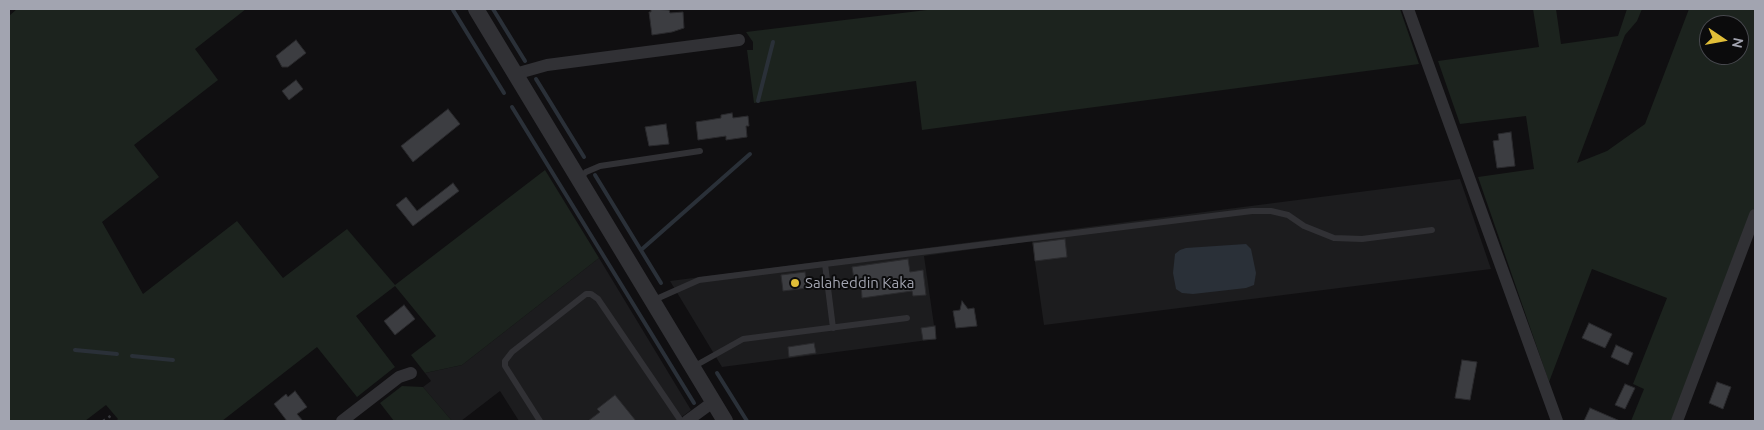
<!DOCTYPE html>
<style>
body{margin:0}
#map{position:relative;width:1764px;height:430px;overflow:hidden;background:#100f11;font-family:Ubuntu,sans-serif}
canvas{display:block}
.frame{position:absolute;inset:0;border:10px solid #a2a4b0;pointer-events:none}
.north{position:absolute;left:1699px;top:15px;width:50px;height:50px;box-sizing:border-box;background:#0b0b0c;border:1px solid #47484e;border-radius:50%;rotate:102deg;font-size:14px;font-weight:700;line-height:20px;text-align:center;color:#a2a4b0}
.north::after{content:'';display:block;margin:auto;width:18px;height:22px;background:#e1be38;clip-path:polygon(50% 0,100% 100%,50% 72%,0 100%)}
</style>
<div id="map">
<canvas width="1764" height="430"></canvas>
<div class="frame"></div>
<div class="north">N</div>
</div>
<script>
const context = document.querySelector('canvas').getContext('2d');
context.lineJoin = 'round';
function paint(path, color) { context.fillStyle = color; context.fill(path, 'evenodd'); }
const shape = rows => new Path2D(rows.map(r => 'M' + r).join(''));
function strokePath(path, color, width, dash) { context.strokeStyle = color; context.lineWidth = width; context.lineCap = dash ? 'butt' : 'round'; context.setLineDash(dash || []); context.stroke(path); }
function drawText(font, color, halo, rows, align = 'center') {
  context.font = font + ' Ubuntu,sans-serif'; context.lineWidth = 4; context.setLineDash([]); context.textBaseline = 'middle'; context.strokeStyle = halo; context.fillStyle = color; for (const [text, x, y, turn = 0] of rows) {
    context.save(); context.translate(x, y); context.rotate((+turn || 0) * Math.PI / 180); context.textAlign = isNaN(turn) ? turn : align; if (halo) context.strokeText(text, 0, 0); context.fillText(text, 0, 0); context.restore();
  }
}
const built = shape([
 [1460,179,1491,269,1044,325,1032,241,924,256,936,339,722,367,670,281],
 [599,258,691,410,676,421,519,421,500,391,461,421,452,421,423,387,431,381,425,373,462,365]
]);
const green = shape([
 [17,9,246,9,195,49,218,80,134,145,159,177,102,222,143,294,237,221,283,278,347,229,395,285,545,170,599,258,462,365,425,373,411,355,436,336,395,286,356,316,395,367,357,397,317,347,222,421,116,421,118,419,106,405,85,421,9,421,9,16],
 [935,9,1400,9,1419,64,922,130,916,81,754,103,747,50,753,50,753,42,746,32],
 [1533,9,1556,9,1561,44,1618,36,1627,9,1642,9,1637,21,1625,35,1577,163,1607,151,1645,124,1689,9,1755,9,1755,206,1673,421,1631,421,1644,389,1633,384,1667,298,1592,269,1549,382,1478,177,1534,169,1526,116,1460,124,1438,61,1539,47],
 [1709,25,1739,25,1739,55,1709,55],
 [402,386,423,387,452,421,394,421,380,403]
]);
const water = shape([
 [1246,244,1251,249,1256,273,1254,285,1246,288,1193,294,1182,293,1176,289,1173,273,1175,254,1180,250,1186,248]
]);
const stream = shape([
 [493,9,525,61],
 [453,10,504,93],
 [536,79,584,157],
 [758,101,773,42],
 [512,107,694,403],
 [595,175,661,283],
 [641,250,750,154],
 [75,350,117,354],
 [132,356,173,360],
 [717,373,747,421]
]);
const building = shape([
 [651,9,669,10,670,13,683,12,684,28,672,32,652,35,649,12,651,12,651,9],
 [296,40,306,53,288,67,282,67,276,56,296,40],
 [296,80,303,89,289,100,282,91,296,80],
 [448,109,460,124,413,162,401,146,448,109],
 [732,113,733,118,748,116,749,126,746,126,747,137,726,140,726,136,698,140,696,122,721,118,721,115,732,113],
 [666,124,669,144,649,146,645,127,666,124],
 [1511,132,1515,166,1497,168,1493,141,1499,140,1498,134,1511,132],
 [453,183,459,191,413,226,396,205,406,197,417,211,453,183],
 [1065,239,1067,257,1035,261,1033,243,1065,239],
 [908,259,910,272,923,270,926,295,913,296,912,291,862,298,861,284,855,285,852,267,908,259],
 [805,272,807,288,783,291,781,275,805,272],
 [962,301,968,309,974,308,977,326,956,328,953,311,960,310,962,301],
 [404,305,415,319,395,335,384,321,404,305],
 [1589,323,1612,334,1605,348,1582,338,1589,323],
 [935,326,936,339,923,340,921,328,935,326],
 [814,343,816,353,789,357,788,347,814,343],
 [1616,345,1633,353,1628,365,1611,357,1616,345],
 [1462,360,1477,362,1470,400,1455,398,1462,360],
 [1717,382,1731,387,1723,409,1709,403,1717,382],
 [1625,384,1635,388,1625,409,1615,405,1625,384],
 [295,391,307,407,297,414,303,421,287,421,274,404,286,394,288,397,295,391],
 [615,395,636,421,588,421,600,412,597,409,615,395],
 [1590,408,1620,421,1584,421,1590,408]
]);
const path = shape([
 [103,421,112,415]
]);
const service = shape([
 [580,178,586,172,600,166,700,151],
 [654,300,699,280,825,264],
 [833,328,825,264,1252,211,1271,211,1288,215,1304,226,1334,238,1362,239,1432,230],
 [693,367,743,339,907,318],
 [540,421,505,366,505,361,512,352,586,294,591,294,598,299,681,421]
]);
const minor = shape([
 [1408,9,1557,421],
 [515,74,547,65,739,40],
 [342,421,399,377,411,373],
 [687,421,713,402],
 [1677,421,1755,215]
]);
const tertiary = shape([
 [476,9,725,421]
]);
const markers = [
 [795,283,5,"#e1be38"]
];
const poiNames = [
 ["Salaheddin Kaka",805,283]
];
paint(built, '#1c1c1e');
paint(green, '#1c231e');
paint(water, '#2a3038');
strokePath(stream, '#2a3038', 4);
paint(building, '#3c3d41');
strokePath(building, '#2a2a2d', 1);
strokePath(path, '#37383c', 2.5, [2.5, 4]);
strokePath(service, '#313135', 6);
strokePath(minor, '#313135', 12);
strokePath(tertiary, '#313135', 16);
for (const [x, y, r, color] of markers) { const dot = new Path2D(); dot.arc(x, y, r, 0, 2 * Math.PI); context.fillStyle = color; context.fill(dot); strokePath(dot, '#0b0b0c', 2); }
drawText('15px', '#a2a4b0', '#0b0b0c', poiNames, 'left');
</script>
